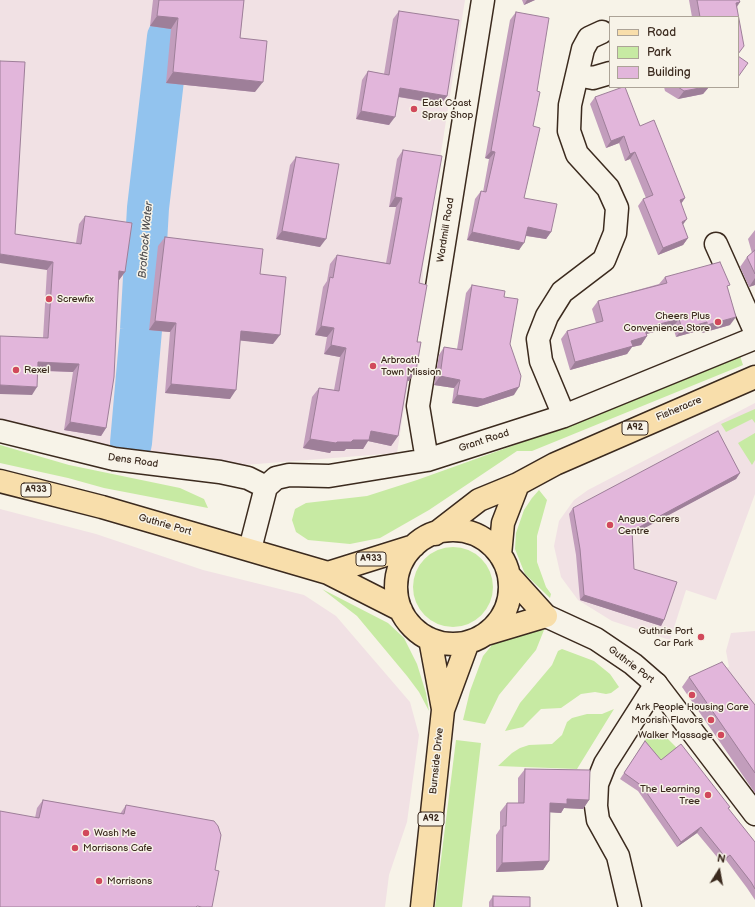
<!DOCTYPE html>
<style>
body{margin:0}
#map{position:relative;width:755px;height:907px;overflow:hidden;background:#f7f3e8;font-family:"Balsamiq Sans",sans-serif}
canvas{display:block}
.legend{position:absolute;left:609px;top:16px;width:130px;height:72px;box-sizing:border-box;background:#f7f3e8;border:1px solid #aca397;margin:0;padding:5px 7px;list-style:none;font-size:12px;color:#3b2a1e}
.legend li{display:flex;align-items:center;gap:8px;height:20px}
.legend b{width:20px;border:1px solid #aca397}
.north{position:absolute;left:699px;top:851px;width:40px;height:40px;-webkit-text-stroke:3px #f7f3e8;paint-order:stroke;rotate:11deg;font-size:11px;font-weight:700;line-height:16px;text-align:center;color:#3b2a1e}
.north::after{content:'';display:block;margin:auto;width:14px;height:18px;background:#3b2a1e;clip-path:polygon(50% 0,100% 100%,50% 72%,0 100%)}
</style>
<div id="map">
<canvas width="755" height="907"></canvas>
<ul class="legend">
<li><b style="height:5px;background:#f8deab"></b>Road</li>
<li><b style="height:11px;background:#c7eaa3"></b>Park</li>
<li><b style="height:11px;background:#e2b6db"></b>Building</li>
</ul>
<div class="north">N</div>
</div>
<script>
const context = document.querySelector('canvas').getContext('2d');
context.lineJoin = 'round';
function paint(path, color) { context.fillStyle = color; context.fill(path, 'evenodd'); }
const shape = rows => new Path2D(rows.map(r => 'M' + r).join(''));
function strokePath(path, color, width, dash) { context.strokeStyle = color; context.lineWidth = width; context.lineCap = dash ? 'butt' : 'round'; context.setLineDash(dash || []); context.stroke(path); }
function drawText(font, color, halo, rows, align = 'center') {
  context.font = font + ' "Balsamiq Sans",sans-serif'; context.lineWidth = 3; context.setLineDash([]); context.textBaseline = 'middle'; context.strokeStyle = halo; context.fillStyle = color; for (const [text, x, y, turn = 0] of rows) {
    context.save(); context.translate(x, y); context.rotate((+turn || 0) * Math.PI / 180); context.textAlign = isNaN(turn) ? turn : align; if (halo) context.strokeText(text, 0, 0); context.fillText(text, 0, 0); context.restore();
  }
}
const built = shape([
 [0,0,465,0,423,267,423,287,397,453,231,466,40,437,0,420],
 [755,403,755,494,716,600,686,590,670,640,612,621,578,600,561,577,554,546,559,521,574,500,588,490],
 [0,509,96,534,203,570,304,595,336,616,410,702,419,735,407,822,389,875,385,907,0,907],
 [755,631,755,794,715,733,715,671,729,667,726,651,731,633]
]);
const green = shape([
 [739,353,743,365,532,451,517,451,429,510,380,538,350,544,308,540,296,532,292,520,295,509,306,503,367,496,417,480,523,442],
 [755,409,755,423,752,419,726,432,721,424],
 [755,433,755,460,752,465,738,443],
 [0,445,69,465,180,488,204,499,208,508,104,488,68,478,0,463],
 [539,490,547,500,537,536,537,562,546,587,551,594,550,598,525,574,515,549,516,533,524,510,532,498],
 '413 587a40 40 0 1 1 80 0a40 40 0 1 1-80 0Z',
 [322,589,388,623,404,638,417,664,426,693,429,711,419,692,407,676,357,616],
 [525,629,544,630,536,650,499,695,485,724,463,720,470,691,483,656,492,645,507,635],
 [562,649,594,661,610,674,619,687,611,693,606,694,595,692,581,694,561,708,541,709,523,727,505,731,520,703,552,665,558,651],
 [614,709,577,769,498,766,512,753,520,748,529,745,552,744,562,735,567,722,572,718,587,714,602,714],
 [657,733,667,738,678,749,657,765,638,751,648,736],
 [456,740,481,743,462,907,435,907]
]);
const river = shape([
 [131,443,141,330,148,208,168,37]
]);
const street = shape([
 [577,75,593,78,610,73],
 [716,244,755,331],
 [564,416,541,361,538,339,547,316,562,292,604,260,615,233,617,208,608,188,577,154,569,131,570,105,583,49,589,38,602,32],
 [0,431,114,459,220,472,248,478,266,487],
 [427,460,418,406,483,0],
 [250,549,266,487,276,478,289,475,329,476,427,460,564,416,755,338],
 [630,907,618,856,598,820,596,806,597,784,605,764,656,684]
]);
const secondary = shape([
 [546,616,596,639,633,664,656,684,755,814]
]);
const primary = shape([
 [0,481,102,507,328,573,401,610],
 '396 587a57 57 0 1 1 114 0a57 57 0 1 1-114 0Z',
 [435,534,479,500,518,484,555,464,755,377],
 [500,555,503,523,518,484],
 [328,573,414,546],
 [486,634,546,616,509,575],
 [430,639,443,709],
 [422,907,443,710,468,642]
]);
const wall = shape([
 [153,0,244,0,240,38,255,92,166,83,171,29,150,26],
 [522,0,535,0,524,5],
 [689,0,739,0,740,2,737,7,738,17,692,17],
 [399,11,447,96,441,104,398,97,389,125,356,119,362,80,368,71,384,74,393,19],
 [516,12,537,91,524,198,551,232,546,239,526,236,519,250,467,240,475,199,481,191,483,192,489,159,485,158,510,20],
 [664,87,709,87,703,94,678,99,665,91],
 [595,97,640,126,685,198,681,204,683,225,688,238,683,245,658,255,638,206,643,199,646,198,630,159,625,161,619,143,606,148,590,104],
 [403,150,419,283,409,381,407,380,398,436,391,446,368,441,363,449,346,449,344,451,331,451,330,453,303,448,312,397,319,388,334,390,340,357,324,354,327,337,315,335,323,287,327,281,330,264,337,255,386,263,396,207,389,207,397,159],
 [296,157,320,247,276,239,290,165],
 [85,216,125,272,119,280,118,280,106,428,101,436,64,430,73,372,38,371,32,395,43,338,47,270,15,234,76,243,79,224],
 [755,230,755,285,749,287,740,267,747,257,752,253,748,239],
 [165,237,273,344,240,340,230,399,165,393,170,332,149,330,158,246],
 [665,277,728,288,730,325,702,333,701,330,676,337,673,327,646,334,647,336,641,345,632,347,627,354,570,370,561,339,567,331,596,323,592,309,598,301,659,284],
 [472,285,504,297,510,344,514,395,477,407,452,403,454,388,434,385,439,355,444,347,457,349,466,293],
 [740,473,736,479,632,534,634,569,664,620,661,626,580,600,576,555,569,514,573,508],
 [689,677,755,705,755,793,682,687],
 [645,741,661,760,728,809,755,842,755,900,747,888,726,860,722,863,697,833,677,847,638,791,620,779],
 [525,769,589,800,583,809,564,808,561,813,550,812,549,861,543,870,496,872,496,835,500,829,500,812,507,803,518,803,518,778],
 [43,800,120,814,126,805,215,870,35,818,37,808],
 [493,896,530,907,489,907,489,902]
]);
const shadedWall = shape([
 [527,0,535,0,524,5],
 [740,2,734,10,736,3],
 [157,16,178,18,171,29,150,26],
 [173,72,263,82,255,92,166,83],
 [705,87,709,87,703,94,678,99,684,91],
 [400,88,447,96,441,104,394,96],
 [361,111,395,117,389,125,356,119],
 [624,136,619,143,606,148,611,141],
 [491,151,495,152,489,159,485,158],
 [635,152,630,159,625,161,630,154],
 [395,197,402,198,396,207,389,207],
 [685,198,680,205,680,200],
 [687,219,682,226,682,222],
 [528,227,551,232,546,239,522,235],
 [282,231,326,239,320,247,276,239],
 [472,232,524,243,519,250,467,240],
 [688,238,683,245,658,255,663,248],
 [0,254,53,262,47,270,0,263],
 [119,271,125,272,119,280,113,279],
 [755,278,755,285,749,287],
 [736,317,730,325,702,333,707,325],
 [679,319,673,327,639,336,644,328],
 [155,321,176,323,170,332,149,330],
 [707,322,701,330,676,337,682,329],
 [321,326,334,328,327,337,315,335],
 [241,331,280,335,273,344,235,340],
 [647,336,641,345,632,347,627,354,570,370,575,362,631,341],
 [331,345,346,348,340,357,324,354],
 [38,362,79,364,73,372,33,370],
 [409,370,416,371,409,381,403,380],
 [440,376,460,380,454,388,434,385],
 [171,384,236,390,230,399,165,393],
 [0,385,37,387,32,395,0,394],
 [519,387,514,395,477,407,452,403,457,395],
 [70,422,106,428,101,436,64,430],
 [371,431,398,436,391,446,368,441,363,449,346,449,344,451,331,451,330,453,303,448,310,439,337,442,353,440],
 [740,473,736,479,628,537,632,531],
 [584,595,664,620,661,626,580,600],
 [567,799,589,800,583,809,564,808,561,813,544,812,550,803],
 [701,827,697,833,677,847,681,842],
 [730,855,726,860,722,863,726,858],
 [549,861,543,870,496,872,502,863]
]);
const building = shape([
 [159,0,244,0,240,38,267,41,263,82,173,72,178,18,157,16,159,0],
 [697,0,739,0,740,2,736,3,744,46,738,54,738,17,700,17,697,0],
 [399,11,459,20,447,96,400,88,395,117,361,111,368,71,389,75,399,11],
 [516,12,549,18,537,91,540,92,533,126,540,128,524,198,557,204,551,232,528,227,524,243,472,232,481,191,486,192,495,152,491,151,516,12],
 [738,56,748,63,738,77,738,56],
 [0,61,25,62,15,234,81,244,85,216,132,223,125,272,119,271,114,377,106,428,70,422,79,364,38,362,37,387,0,385,0,336,48,338,53,262,0,254,0,61],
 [623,87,625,87,640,126,654,120,685,198,680,200,687,219,682,222,688,238,663,248,643,199,653,195,635,152,630,154,624,136,611,141,595,97,623,87],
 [678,87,705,87,684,91,678,87],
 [403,150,442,156,419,283,427,285,417,342,421,342,416,371,409,370,398,436,371,431,369,440,353,440,351,442,337,442,336,443,310,439,319,388,339,391,346,348,331,345,334,328,321,326,330,277,333,278,337,255,390,264,402,198,395,197,403,150],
 [296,157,339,164,326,239,282,231,296,157],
 [165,237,263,249,260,274,286,277,280,335,241,331,236,390,171,384,176,323,155,321,165,237],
 [755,250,755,274,747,257,755,250],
 [720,262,730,285,727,286,736,317,707,325,707,322,682,329,679,319,644,328,647,336,631,341,633,346,575,362,567,331,603,321,598,301,667,283,665,277,720,262],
 [472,285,505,291,504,297,518,299,510,344,521,376,519,387,483,399,457,395,460,380,440,376,444,347,462,350,472,285],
 [718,431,740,473,632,531,634,569,677,582,664,620,584,595,580,549,573,508,718,431],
 [722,662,755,705,755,773,689,677,722,662],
 [645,741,661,760,681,744,730,807,728,808,755,842,755,889,751,882,730,855,726,858,701,827,681,842,642,786,624,773,645,741],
 [525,769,590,770,589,800,567,799,567,804,550,803,549,861,502,863,503,826,506,826,507,803,524,803,525,769],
 [43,800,124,814,126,805,214,821,218,826,221,835,215,870,219,871,212,907,202,907,197,906,196,907,0,907,0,811,39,818,43,800],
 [493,896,530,897,530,907,493,907,493,896]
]);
const markers = [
 [414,109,4,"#d1495b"],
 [49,299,4,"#d1495b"],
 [718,322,4,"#d1495b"],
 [373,366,4,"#d1495b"],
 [16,370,4,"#d1495b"],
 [610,525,4,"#d1495b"],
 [701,637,4,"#d1495b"],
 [692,695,4,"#d1495b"],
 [711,720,4,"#d1495b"],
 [721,735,4,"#d1495b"],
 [708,795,4,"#d1495b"],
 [86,833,4,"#d1495b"],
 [75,848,4,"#d1495b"],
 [99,881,4,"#d1495b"]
];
const shields = [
 [635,428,26],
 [36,490,30],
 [371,559,30],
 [431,819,26]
];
const shieldNames = [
 ["A92",635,428],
 ["A933",36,490],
 ["A933",371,559],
 ["A92",431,819]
];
const poiNames = [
 ["East Coast",422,103],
 ["Spray Shop",422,115],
 ["Screwfix",57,299],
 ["Cheers Plus",710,316,"right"],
 ["Convenience Store",710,328,"right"],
 ["Arbroath",381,360],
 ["Town Mission",381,372],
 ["Rexel",24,370],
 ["Angus Carers",618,519],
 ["Centre",618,531],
 ["Guthrie Port",693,631,"right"],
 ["Car Park",693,643,"right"],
 ["Ark People Housing Care",692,707,"center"],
 ["Moorish Flavors",703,720,"right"],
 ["Walker Massage",713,735,"right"],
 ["The Learning",700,789,"right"],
 ["Tree",700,801,"right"],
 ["Wash Me",94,833],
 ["Morrisons Cafe",83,848],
 ["Morrisons",107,881]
];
const streetNames = [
 ["Wardmill Road",446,230,-81],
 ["Fisheracre",679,409,-23],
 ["Grant Road",484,441,-18],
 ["Dens Road",133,461,8],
 ["Guthrie Port",165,525,16],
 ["Guthrie Port",631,665,37],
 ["Burnside Drive",437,761,-84]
];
const waterNames = [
 ["Brothock Water",146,240,-85]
];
paint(built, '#f1e1e4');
paint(green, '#c7eaa3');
strokePath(river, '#92c3ee', 42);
strokePath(street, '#3b2a1e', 25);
strokePath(secondary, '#3b2a1e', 25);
strokePath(primary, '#3b2a1e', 25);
strokePath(street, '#f7f3e8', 22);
strokePath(secondary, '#f7f3e8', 22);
strokePath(primary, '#f8deab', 22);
paint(wall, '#c29dbc');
paint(shadedWall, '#9e7f99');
paint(building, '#e2b6db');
strokePath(building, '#9e7f99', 1);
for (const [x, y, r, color] of markers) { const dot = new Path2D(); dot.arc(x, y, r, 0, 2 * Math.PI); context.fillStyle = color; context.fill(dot); strokePath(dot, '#f7f3e8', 1.5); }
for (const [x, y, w] of shields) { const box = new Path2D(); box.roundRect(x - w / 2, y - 7, w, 14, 3); context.fillStyle = '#f7f3e8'; context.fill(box); strokePath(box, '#3b2a1e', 1); }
drawText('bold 9px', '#3b2a1e', null, shieldNames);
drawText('10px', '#3b2a1e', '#f7f3e8', poiNames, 'left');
drawText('10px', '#3b2a1e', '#f7f3e8', streetNames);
drawText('italic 11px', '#515052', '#f7f3e8', waterNames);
</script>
